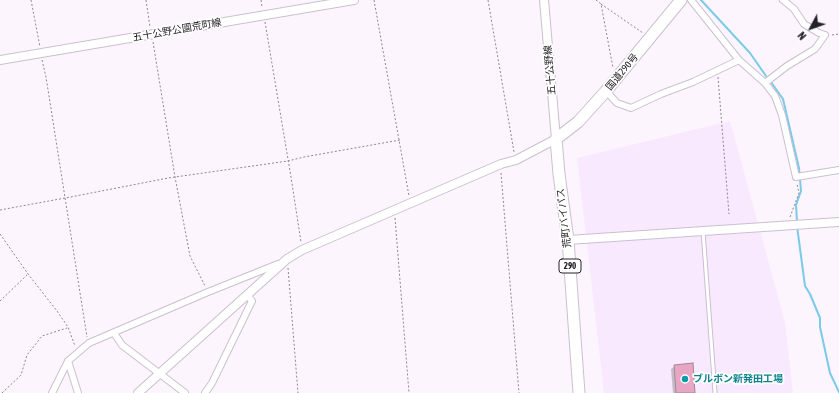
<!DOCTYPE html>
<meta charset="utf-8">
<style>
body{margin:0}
#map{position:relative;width:839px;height:393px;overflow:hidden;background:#fcf5fe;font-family:"Asap Condensed",sans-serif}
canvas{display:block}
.north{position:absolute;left:791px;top:8px;width:40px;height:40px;-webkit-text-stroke:3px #fff;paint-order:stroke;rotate:229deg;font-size:11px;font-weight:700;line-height:16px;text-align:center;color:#252126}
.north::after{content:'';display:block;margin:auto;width:14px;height:18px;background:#252126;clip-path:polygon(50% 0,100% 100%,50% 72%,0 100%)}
</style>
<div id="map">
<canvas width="839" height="393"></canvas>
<div class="north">N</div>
</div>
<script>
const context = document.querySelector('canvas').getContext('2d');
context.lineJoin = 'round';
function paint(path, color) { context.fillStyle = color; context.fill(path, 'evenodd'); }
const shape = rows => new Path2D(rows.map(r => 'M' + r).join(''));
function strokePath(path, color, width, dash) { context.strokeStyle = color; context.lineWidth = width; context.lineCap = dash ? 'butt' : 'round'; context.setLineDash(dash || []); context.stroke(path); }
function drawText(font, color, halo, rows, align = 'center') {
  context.font = font + ' "Asap Condensed","Noto Sans JP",sans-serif'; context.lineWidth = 3.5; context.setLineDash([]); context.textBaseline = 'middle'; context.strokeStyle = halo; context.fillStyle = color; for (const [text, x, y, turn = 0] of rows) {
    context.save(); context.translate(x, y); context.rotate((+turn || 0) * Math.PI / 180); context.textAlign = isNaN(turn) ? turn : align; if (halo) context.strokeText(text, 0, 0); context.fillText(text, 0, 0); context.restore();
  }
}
const built = shape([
 [730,121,785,322,793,393,604,393,577,158]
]);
const shadow = shape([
 [675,366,694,393,673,393,671,369]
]);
const stream = shape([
 [701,0,750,53,766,76],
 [771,82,783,99,799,168,801,191,796,205,797,222],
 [797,226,805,286,810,294,820,318,820,327,830,373,839,392]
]);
const building = shape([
 [693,363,695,393,676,393,674,365,693,363]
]);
const path = shape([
 [31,0,40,47],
 [146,0,150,27],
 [261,0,262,7],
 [374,0,409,196],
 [488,0,514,152],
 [596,0,601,4,613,68],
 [601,4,643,33],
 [265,22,291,177,301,242],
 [832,35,839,34],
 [153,42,175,177,190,256,205,286],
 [42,60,46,77,87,337],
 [718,77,729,214],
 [501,173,519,393],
 [0,210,76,196,168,178,288,161,304,157,400,140],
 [790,217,799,193,797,184],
 [395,218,409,393],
 [0,234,28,274,57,311,68,327,75,346],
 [288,268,298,393],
 [0,301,27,275],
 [2,393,21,375,27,355,42,336,67,328]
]);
const service = shape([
 [703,231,715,393]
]);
const minor = shape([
 [691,0,739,60,765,83,775,96,782,115,796,177,839,170],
 [765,83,787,66,815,49,825,35,819,33,804,24,794,9,783,0],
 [606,91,617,103,631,108,661,94,693,82,739,60],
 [114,333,122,345,185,393],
 [68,361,78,393],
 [52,393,68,361,89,343,208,292,278,264],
 [205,393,212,383,252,301,247,295]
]);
const tertiary = shape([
 [0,60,354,0],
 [568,240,839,222],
 [138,393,287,259,302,250,501,164,516,160,556,139,544,0]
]);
const trunk = shape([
 [579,393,568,240,559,174,556,139,578,122,606,91,681,0]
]);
const markers = [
 [685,379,4,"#0f9aa8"]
];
const shields = [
 [570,266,22]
];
const shieldNames = [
 ["290",570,266]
];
const streetNames = [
 ["五十公野公園荒町線",177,30,-10],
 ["五十公野線",550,70,-95],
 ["国道290号",622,72,-50],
 ["荒町バイパス",564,218,-97]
];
const cultureNames = [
 ["ブルボン新発田工場",693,379]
];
paint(built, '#f9e9fe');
paint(shadow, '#0003');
strokePath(stream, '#7acae8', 2);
paint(building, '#e8a5c4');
strokePath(building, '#9d8c93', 1);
strokePath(service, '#cbc0ce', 5);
strokePath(minor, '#cbc0ce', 8);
strokePath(tertiary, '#cbc0ce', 10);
strokePath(trunk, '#cbc0ce', 13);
strokePath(path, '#8c878e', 1, [2, 2]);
strokePath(service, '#fff', 3);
strokePath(minor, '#fff', 6);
strokePath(tertiary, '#fff', 8);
strokePath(trunk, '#fff', 11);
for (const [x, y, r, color] of markers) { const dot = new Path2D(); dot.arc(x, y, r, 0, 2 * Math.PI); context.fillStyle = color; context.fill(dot); strokePath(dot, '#fff', 1.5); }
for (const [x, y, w] of shields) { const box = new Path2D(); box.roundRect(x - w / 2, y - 7, w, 14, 3); context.fillStyle = '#fff'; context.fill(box); strokePath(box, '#252126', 1); }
drawText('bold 9px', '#252126', null, shieldNames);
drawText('10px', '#252126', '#fff', streetNames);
drawText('bold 10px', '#0d838f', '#fff', cultureNames, 'left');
</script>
